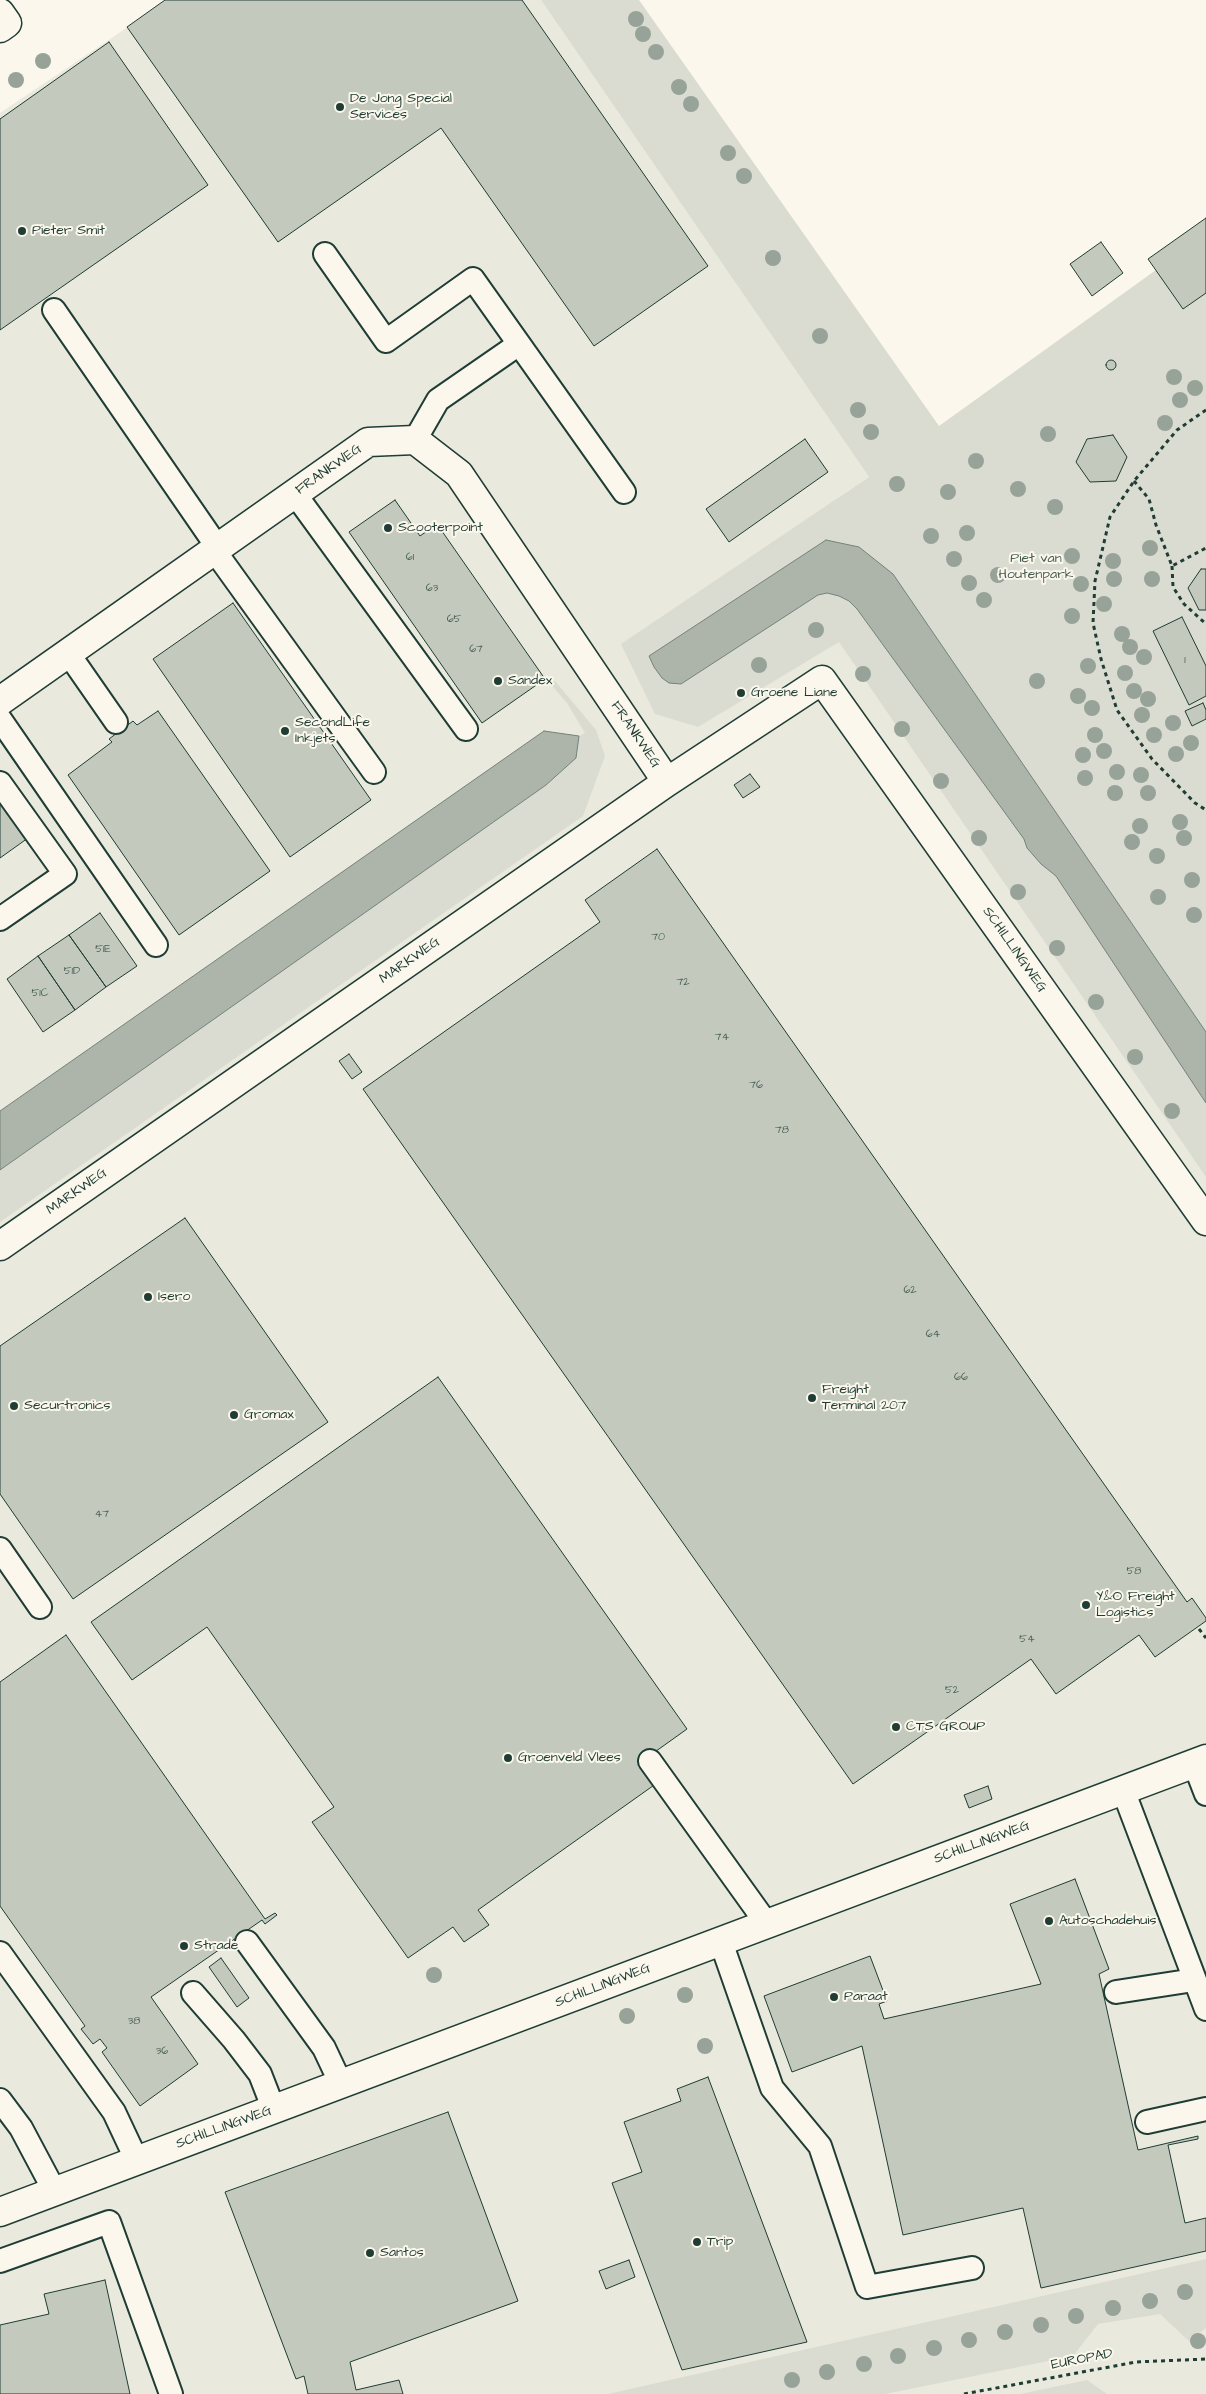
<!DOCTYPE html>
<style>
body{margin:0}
canvas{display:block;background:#fbf7ec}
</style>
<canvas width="1206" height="2394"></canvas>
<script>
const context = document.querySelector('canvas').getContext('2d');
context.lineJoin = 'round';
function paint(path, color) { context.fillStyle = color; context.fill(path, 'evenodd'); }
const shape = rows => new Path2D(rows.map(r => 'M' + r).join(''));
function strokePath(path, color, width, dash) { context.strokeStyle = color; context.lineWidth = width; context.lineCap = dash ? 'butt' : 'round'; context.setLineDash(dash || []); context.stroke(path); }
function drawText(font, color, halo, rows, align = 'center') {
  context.font = font + ' "Architects Daughter",sans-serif'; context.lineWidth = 4; context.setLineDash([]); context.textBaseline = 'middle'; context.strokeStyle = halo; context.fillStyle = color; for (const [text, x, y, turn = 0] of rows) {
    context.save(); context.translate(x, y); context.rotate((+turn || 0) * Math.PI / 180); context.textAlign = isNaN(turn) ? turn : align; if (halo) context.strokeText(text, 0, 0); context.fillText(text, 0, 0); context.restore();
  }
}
const built = shape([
 [168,0,541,0,869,477,839,497,834,608,1206,1129,1206,2394,0,2394,0,113]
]);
const green = shape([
 [541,0,639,0,939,426,1206,234,1206,1177,839,642,698,727,655,714,621,644,869,477],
 [555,681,596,730,605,756,583,816,0,1222,0,1170,576,758,579,736,585,733,567,703,549,682],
 [1206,2259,1206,2328,1193,2338,1191,2343,1160,2314,1098,2324,1073,2356,885,2394,608,2394],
 [1087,2380,1107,2394,1020,2394]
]);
const water = shape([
 [826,540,859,547,893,574,1206,1032,1206,1103,1056,876,1041,864,1027,848,1024,839,857,609,849,601,839,596,827,593,818,595,681,684,669,683,662,678,654,667,649,656,826,540],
 [544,731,579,736,576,758,546,785,0,1170,0,1111,544,731]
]);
const building = shape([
 [165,0,522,0,708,266,594,346,441,128,278,242,127,27,165,0],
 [109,42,208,185,0,330,0,119,109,42],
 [1206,218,1206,293,1183,309,1148,259,1206,218],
 [1101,242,1123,273,1092,296,1070,264,1101,242],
 '1106 365a5 5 0 1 1 10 0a5 5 0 1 1-10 0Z',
 [1113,435,1127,457,1116,481,1090,482,1076,462,1087,439,1113,435],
 [805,439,828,472,729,542,706,509,805,439],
 [395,500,420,536,437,524,545,679,482,723,349,532,395,500],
 [1201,569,1206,569,1206,610,1199,610,1188,588,1201,569],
 [233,603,371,800,290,857,153,659,233,603],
 [1182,617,1206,666,1206,696,1189,705,1153,631,1182,617],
 [1203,703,1206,710,1206,719,1192,726,1185,711,1203,703],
 [158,711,270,871,179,935,68,775,112,742,109,739,133,721,137,725,158,711],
 [750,774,760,787,743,798,734,785,750,774],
 [0,799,28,838,0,858,0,799],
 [657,849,1187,1602,1192,1598,1206,1618,1206,1621,1155,1657,1139,1635,1056,1694,1031,1659,853,1784,363,1089,600,922,585,900,657,849],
 [100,913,137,966,106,987,69,935,100,913],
 [69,935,106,987,75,1010,38,956,69,935],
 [38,956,75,1010,43,1032,7,979,38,956],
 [349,1054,362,1072,352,1079,339,1061,349,1054],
 [185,1218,328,1422,73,1599,0,1494,0,1346,185,1218],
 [438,1377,687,1729,645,1759,657,1783,478,1910,489,1925,464,1942,453,1927,408,1958,312,1822,334,1807,207,1627,132,1680,91,1622,438,1377],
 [66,1635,265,1919,275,1913,277,1915,265,1924,262,1920,151,1997,198,2064,140,2106,102,2052,107,2048,100,2039,93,2044,81,2029,85,2026,0,1906,0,1682,66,1635],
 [988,1786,992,1799,969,1808,964,1795,988,1786],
 [1075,1879,1109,1969,1099,1974,1138,2150,1198,2136,1198,2139,1168,2145,1185,2223,1206,2218,1206,2251,1041,2288,1023,2208,903,2235,862,2046,792,2072,764,1996,870,1956,887,2001,879,2004,884,2019,1041,1984,1010,1904,1075,1879],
 [221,1958,249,1998,237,2007,209,1967,221,1958],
 [708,2077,807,2342,682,2370,612,2183,642,2172,624,2122,681,2101,677,2089,708,2077],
 [448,2112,518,2301,350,2362,356,2390,399,2380,403,2394,308,2394,304,2376,296,2379,225,2192,448,2112],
 [629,2260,635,2277,606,2289,599,2271,629,2260],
 [105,2280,130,2394,0,2394,0,2325,49,2314,44,2294,105,2280]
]);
const path = shape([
 [1206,410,1177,430,1134,481,1110,517,1095,581,1093,623,1101,659,1117,710,1152,759,1195,803,1206,810],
 [1134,481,1149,499,1156,525,1172,566,1206,548],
 [1172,566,1173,587,1184,604,1206,624],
 [1199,1629,1206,1638],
 [964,2394,1136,2362,1206,2359]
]);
const service = shape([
 [325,254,386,341,473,279,624,492],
 [54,310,218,548],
 [415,440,438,400,519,344],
 [295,494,466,729],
 [214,550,374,772],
 [68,653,116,722],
 [0,719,156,945],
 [0,783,65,874,0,919],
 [0,1549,40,1607],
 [650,1761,767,1924],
 [1194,1763,1206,1794],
 [1123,1790,1206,2009],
 [247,1942,324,2048,341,2084],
 [721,1942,772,2088,820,2146,867,2287,972,2268],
 [0,1953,114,2112,137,2161],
 [1116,1992,1194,1980],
 [193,1993,234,2040,260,2074,274,2110],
 [0,2100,21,2128,55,2192],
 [1147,2122,1206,2109],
 [0,2261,109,2222,171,2394]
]);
const minor = shape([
 [0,13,7,23,0,28],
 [0,701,368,442,415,440,459,474,667,782],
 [0,1246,667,782,822,680,1206,1221],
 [0,2212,1206,1759]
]);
const trees = [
 [636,19],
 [643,34],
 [656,52],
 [43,61],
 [16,80],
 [679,87],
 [691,104],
 [728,153],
 [744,176],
 [773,258],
 [820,336],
 [1174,377],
 [1195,388],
 [1180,400],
 [858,410],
 [1165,423],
 [871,432],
 [1048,434],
 [976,461],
 [897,484],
 [1018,489],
 [948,492],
 [1055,507],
 [967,533],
 [931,536],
 [1150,548],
 [1072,556],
 [954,559],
 [1113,561],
 [998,575],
 [1114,579],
 [1152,579],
 [969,583],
 [1081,584],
 [984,600],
 [1104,604],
 [1072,616],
 [816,630],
 [1122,634],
 [1130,647],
 [1144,657],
 [759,665],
 [1088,666],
 [1125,673],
 [863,674],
 [1037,681],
 [1134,691],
 [1078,696],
 [1148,699],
 [1092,708],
 [1142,715],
 [1173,723],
 [902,729],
 [1095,735],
 [1154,735],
 [1191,743],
 [1104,751],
 [1176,754],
 [1083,755],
 [1117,772],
 [1141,775],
 [1085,778],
 [941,781],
 [1115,793],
 [1148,793],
 [1180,822],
 [1140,826],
 [979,838],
 [1184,838],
 [1132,842],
 [1157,856],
 [1192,880],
 [1018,892],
 [1158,897],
 [1194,915],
 [1057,948],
 [1096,1002],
 [1135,1057],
 [1172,1111],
 [434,1975],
 [685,1995],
 [627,2016],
 [705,2046],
 [1185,2292],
 [1150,2301],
 [1113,2308],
 [1076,2316],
 [1041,2325],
 [1005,2332],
 [969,2340],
 [1198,2341],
 [934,2348],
 [898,2356],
 [864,2364],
 [827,2372],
 [792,2380]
];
const markers = [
 [340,107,5,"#1f3d34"],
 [22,231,5,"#1f3d34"],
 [388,528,5,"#1f3d34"],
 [498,681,5,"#1f3d34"],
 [741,693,5,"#1f3d34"],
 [285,731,5,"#1f3d34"],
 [148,1297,5,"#1f3d34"],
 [812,1398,5,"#1f3d34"],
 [14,1406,5,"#1f3d34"],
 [234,1415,5,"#1f3d34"],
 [1086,1605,5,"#1f3d34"],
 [896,1727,5,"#1f3d34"],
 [508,1758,5,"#1f3d34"],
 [1049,1921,5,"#1f3d34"],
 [184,1946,5,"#1f3d34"],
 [834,1997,5,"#1f3d34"],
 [697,2242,5,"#1f3d34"],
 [370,2253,5,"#1f3d34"]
];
const numberNames = [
 ["61",410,558],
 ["63",432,589],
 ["65",454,620],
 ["67",476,650],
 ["1",1185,661],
 ["70",658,938],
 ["51E",103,950],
 ["51D",72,972],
 ["72",683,983],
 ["51C",40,994],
 ["74",722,1038],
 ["76",756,1086],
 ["78",782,1131],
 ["62",910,1291],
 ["64",933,1335],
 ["66",961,1378],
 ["47",102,1515],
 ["58",1134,1572],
 ["54",1027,1640],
 ["52",952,1691],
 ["38",134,2022],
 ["36",162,2052]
];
const poiNames = [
 ["De Jong Special",350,99],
 ["Services",350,115],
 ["Pieter Smit",32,231],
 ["Scooterpoint",398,528],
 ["Sandex",508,681],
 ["Groene Liane",751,693],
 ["SecondLife",295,723],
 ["Inkjets",295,739],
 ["Isero",158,1297],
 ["Freight",822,1390],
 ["Terminal 207",822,1406],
 ["Securtronics",24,1406],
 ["Gromax",244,1415],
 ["Y&O Freight",1096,1597],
 ["Logistics",1096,1613],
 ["CTS GROUP",906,1727],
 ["Groenveld Vlees",518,1758],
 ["Autoschadehuis",1059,1921],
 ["Strade",194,1946],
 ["Paraat",844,1997],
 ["Trip",707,2242],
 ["Santos",380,2253]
];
const streetNames = [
 ["FRANKWEG",329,470,-35],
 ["FRANKWEG",635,735,56],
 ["SCHILLINGWEG",1014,950,55],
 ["MARKWEG",410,961,-35],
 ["MARKWEG",77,1192,-35],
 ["SCHILLINGWEG",982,1843,-20],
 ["SCHILLINGWEG",603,1986,-21],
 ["SCHILLINGWEG",224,2128,-20],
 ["EUROPAD",1082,2360,-11]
];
const parkNames = [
 ["Piet van",1036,559],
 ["Houtenpark",1036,575]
];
paint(built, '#eae9de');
paint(green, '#dbdcd1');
paint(water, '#adb4aa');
strokePath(water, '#74847b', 1);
paint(building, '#c4c9be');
strokePath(building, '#1f3d34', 1);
strokePath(service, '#1f3d34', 26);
strokePath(minor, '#1f3d34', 31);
strokePath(path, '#1f3d34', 3, [4, 4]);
strokePath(service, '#fbf7ec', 22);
strokePath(minor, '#fbf7ec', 28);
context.fillStyle = '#97a298';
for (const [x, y] of trees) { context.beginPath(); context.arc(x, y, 8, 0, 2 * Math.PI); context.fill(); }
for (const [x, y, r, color] of markers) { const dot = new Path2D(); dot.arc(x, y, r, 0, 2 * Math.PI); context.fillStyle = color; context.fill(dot); strokePath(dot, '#fbf7ec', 2); }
drawText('11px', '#486056', null, numberNames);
drawText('14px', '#1f3d34', '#fbf7ec', poiNames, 'left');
drawText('14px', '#1f3d34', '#fbf7ec', streetNames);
drawText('14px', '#455d53', '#fbf7ec', parkNames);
</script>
